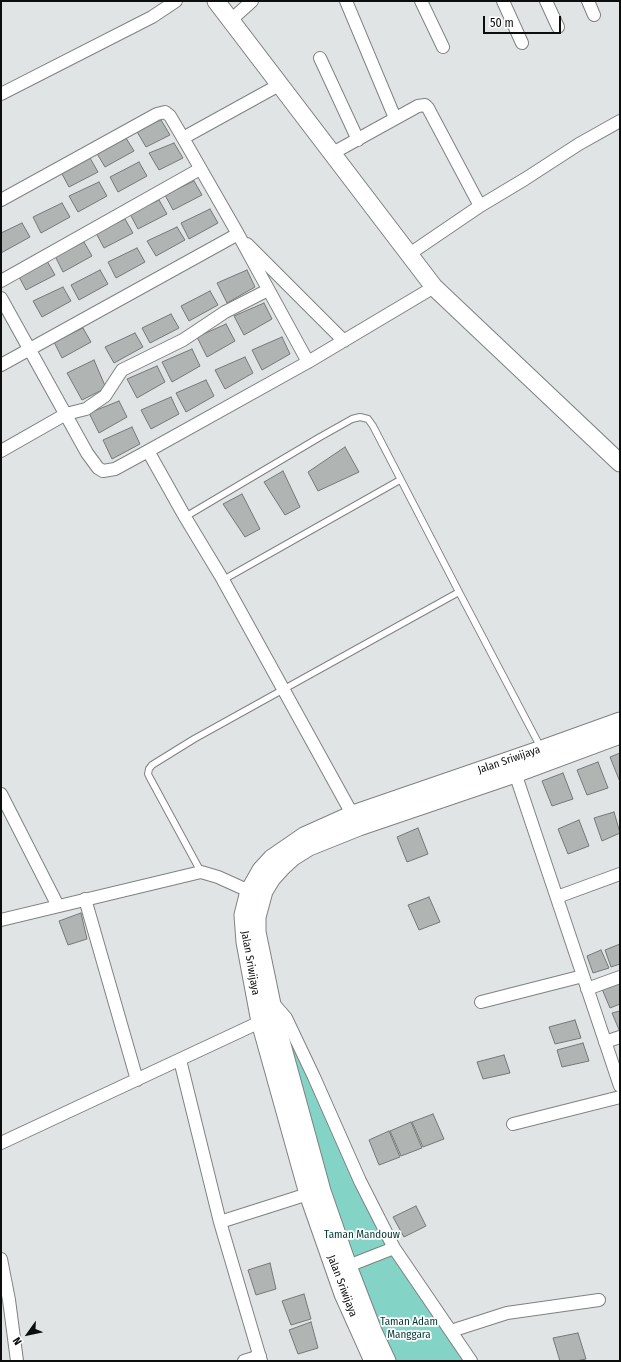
<!DOCTYPE html>
<style>
body{margin:0}
#map{position:relative;width:621px;height:1362px;overflow:hidden;background:#e1e4e4;font-family:"Fira Sans Condensed",sans-serif}
canvas{display:block}
.frame{position:absolute;inset:0;border:2px solid #0c0d0d;pointer-events:none}
.north{position:absolute;left:8px;top:1314px;width:40px;height:40px;-webkit-text-stroke:3px #fff;paint-order:stroke;rotate:237deg;font-size:11px;font-weight:700;line-height:16px;text-align:center;color:#0c0d0d}
.north::after{content:'';display:block;margin:auto;width:14px;height:18px;background:#0c0d0d;clip-path:polygon(50% 0,100% 100%,50% 72%,0 100%)}
.scale{position:absolute;left:483px;top:16px;width:78px;height:18px;box-sizing:border-box;border:2px solid #0c0d0d;border-top:0;padding-left:5px;font-size:12px;line-height:14px;white-space:nowrap;color:#0c0d0d;-webkit-text-stroke:3px #fff;paint-order:stroke}
</style>
<div id="map">
<canvas width="621" height="1362"></canvas>
<div class="frame"></div>
<div class="north">N</div>
<div class="scale">50 m</div>
</div>
<script>
const context = document.querySelector('canvas').getContext('2d');
context.lineJoin = 'round';
function paint(path, color) { context.fillStyle = color; context.fill(path, 'evenodd'); }
const shape = rows => new Path2D(rows.map(r => 'M' + r).join(''));
function strokePath(path, color, width, dash) { context.strokeStyle = color; context.lineWidth = width; context.lineCap = dash ? 'butt' : 'round'; context.setLineDash(dash || []); context.stroke(path); }
function drawText(font, color, halo, rows, align = 'center') {
  context.font = font + ' "Fira Sans Condensed",sans-serif'; context.lineWidth = 3.5; context.setLineDash([]); context.textBaseline = 'middle'; context.strokeStyle = halo; context.fillStyle = color; for (const [text, x, y, turn = 0] of rows) {
    context.save(); context.translate(x, y); context.rotate((+turn || 0) * Math.PI / 180); context.textAlign = isNaN(turn) ? turn : align; if (halo) context.strokeText(text, 0, 0); context.fillText(text, 0, 0); context.restore();
  }
}
const green = shape([
 [285,1019,393,1248,348,1265,301,1116],
 [394,1250,469,1361,389,1361,349,1267]
]);
const building = shape([
 [161,120,170,135,146,147,136,130,161,120],
 [126,138,134,151,105,167,96,152,126,138],
 [174,143,183,158,159,170,149,153,174,143],
 [90,158,98,172,69,187,61,172,90,158],
 [139,162,147,176,118,192,110,177,139,162],
 [194,181,202,195,173,210,165,195,194,181],
 [99,182,107,196,78,212,69,196,99,182],
 [159,200,167,214,138,229,130,214,159,200],
 [62,203,70,217,41,233,33,217,62,203],
 [210,209,218,223,189,239,181,223,210,209],
 [125,219,133,233,104,248,96,233,125,219],
 [22,223,30,237,1,253,1,233,22,223],
 [177,227,185,240,156,256,147,241,177,227],
 [84,242,92,256,63,272,55,256,84,242],
 [137,248,145,262,116,278,108,262,137,248],
 [47,261,55,275,26,290,18,275,47,261],
 [100,270,108,284,79,300,71,285,100,270],
 [247,270,255,287,227,303,217,283,247,270],
 [63,287,71,301,42,317,33,301,63,287],
 [210,291,218,305,189,321,181,306,210,291],
 [264,303,272,319,244,335,234,316,264,303],
 [171,314,179,328,150,343,142,328,171,314],
 [226,324,235,341,207,357,197,337,226,324],
 [83,328,91,342,62,358,54,342,83,328],
 [135,333,143,347,114,363,105,347,135,333],
 [282,337,290,354,262,370,252,350,282,337],
 [192,349,200,366,172,382,162,362,192,349],
 [245,357,253,373,225,389,215,370,245,357],
 [94,360,106,388,82,400,67,373,94,360],
 [157,366,165,382,137,398,127,379,157,366],
 [206,380,214,396,186,412,176,393,206,380],
 [171,397,179,414,151,429,141,410,171,397],
 [119,401,127,417,99,433,89,413,119,401],
 [132,427,140,444,112,459,103,440,132,427],
 [345,447,359,472,318,491,308,472,345,447],
 [283,471,300,507,285,515,264,482,283,471],
 [242,494,260,529,245,537,223,504,242,494],
 [620,753,620,782,610,757,620,753],
 [598,762,608,788,587,795,577,770,598,762],
 [563,773,573,799,552,806,542,781,563,773],
 [614,812,620,833,602,841,594,818,614,812],
 [579,820,589,846,568,854,558,829,579,820],
 [418,828,428,854,407,862,397,837,418,828],
 [429,897,440,922,419,930,408,905,429,897],
 [81,913,87,939,68,945,59,921,81,913],
 [620,944,620,964,611,967,605,950,620,944],
 [601,950,609,968,593,973,587,956,601,950],
 [620,983,620,1004,610,1008,602,989,620,983],
 [620,1011,620,1032,612,1013,620,1011],
 [575,1020,581,1038,555,1044,549,1027,575,1020],
 [583,1043,589,1061,562,1067,557,1050,583,1043],
 [504,1055,510,1073,483,1079,477,1062,504,1055],
 [433,1114,444,1139,423,1147,412,1122,433,1114],
 [411,1122,422,1148,401,1156,390,1131,411,1122],
 [389,1131,400,1157,379,1165,369,1140,389,1131],
 [416,1206,426,1226,404,1237,393,1217,416,1206],
 [270,1263,276,1289,256,1295,248,1270,270,1263],
 [304,1294,311,1319,291,1325,282,1301,304,1294],
 [311,1322,318,1348,298,1354,289,1330,311,1322],
 [578,1333,586,1359,576,1361,560,1361,553,1338,578,1333]
]);
const lane = shape([
 [185,517,320,437,352,419,360,417,368,419,373,426,459,592],
 [223,580,400,480],
 [201,872,150,778,148,774,149,769,152,765,194,739,459,592,541,748]
]);
const street = shape([
 [346,1,395,118],
 [421,1,443,47],
 [503,1,522,43],
 [546,1,558,27],
 [588,1,594,15],
 [231,20,252,1],
 [320,58,358,140],
 [1,94,152,17,176,1],
 [183,138,279,85],
 [331,154,418,106,425,105,428,108,480,206],
 [1,200,157,114,165,112,170,116,183,138,238,234,308,362],
 [247,244,344,341],
 [408,255,480,206,525,179,579,144,620,121],
 [1,281,200,169],
 [1,298,87,453,98,468,103,471,115,469,148,451,308,362,434,287],
 [1,365,238,234],
 [1,451,66,414,86,409,105,396,122,370,183,340,225,312,268,290],
 [148,451,185,517,223,580,356,821],
 [513,767,620,1086],
 [1,794,58,906],
 [557,897,620,874],
 [85,899,137,1080],
 [1,920,201,872,218,877,249,891],
 [587,989,620,977],
 [481,1002,583,976],
 [273,1003,286,1018,314,1077,360,1181,394,1248,471,1361],
 [605,1042,620,1037],
 [180,1060,220,1222,261,1361],
 [513,1124,620,1097],
 [1,1143,260,1022],
 [220,1222,308,1194],
 [1,1259,9,1300,17,1361],
 [348,1266,394,1248],
 [451,1331,507,1313,599,1300],
 [244,1361,260,1356]
]);
const secondary = shape([
 [216,1,434,287,620,463],
 [373,1361,343,1294,308,1194,260,1022,245,942,243,915,249,891,261,870,272,858,304,836,353,814,542,749,620,721],
 [387,1361,373,1331,348,1266,322,1191,275,1019,257,932,257,917,264,891,272,878,282,867,293,857,309,847,359,827,515,774,620,735]
]);
const streetNames = [
 ["Jalan Sriwijaya",509,760,-19],
 ["Jalan Sriwijaya",250,963,80],
 ["Jalan Sriwijaya",342,1286,69]
];
const parkNames = [
 ["Taman Mandouw",362,1235],
 ["Taman Adam",409,1322],
 ["Manggara",409,1335]
];
paint(green, '#83d3c6');
paint(building, '#b0b4b3');
strokePath(building, '#757877', 1);
strokePath(lane, '#7f8282', 8);
strokePath(street, '#7f8282', 14);
strokePath(secondary, '#7f8282', 19);
strokePath(lane, '#fff', 6);
strokePath(street, '#fff', 12);
strokePath(secondary, '#fff', 17);
drawText('11px', '#0c0d0d', '#fff', streetNames);
drawText('11px', '#003932', '#fff', parkNames);
</script>
